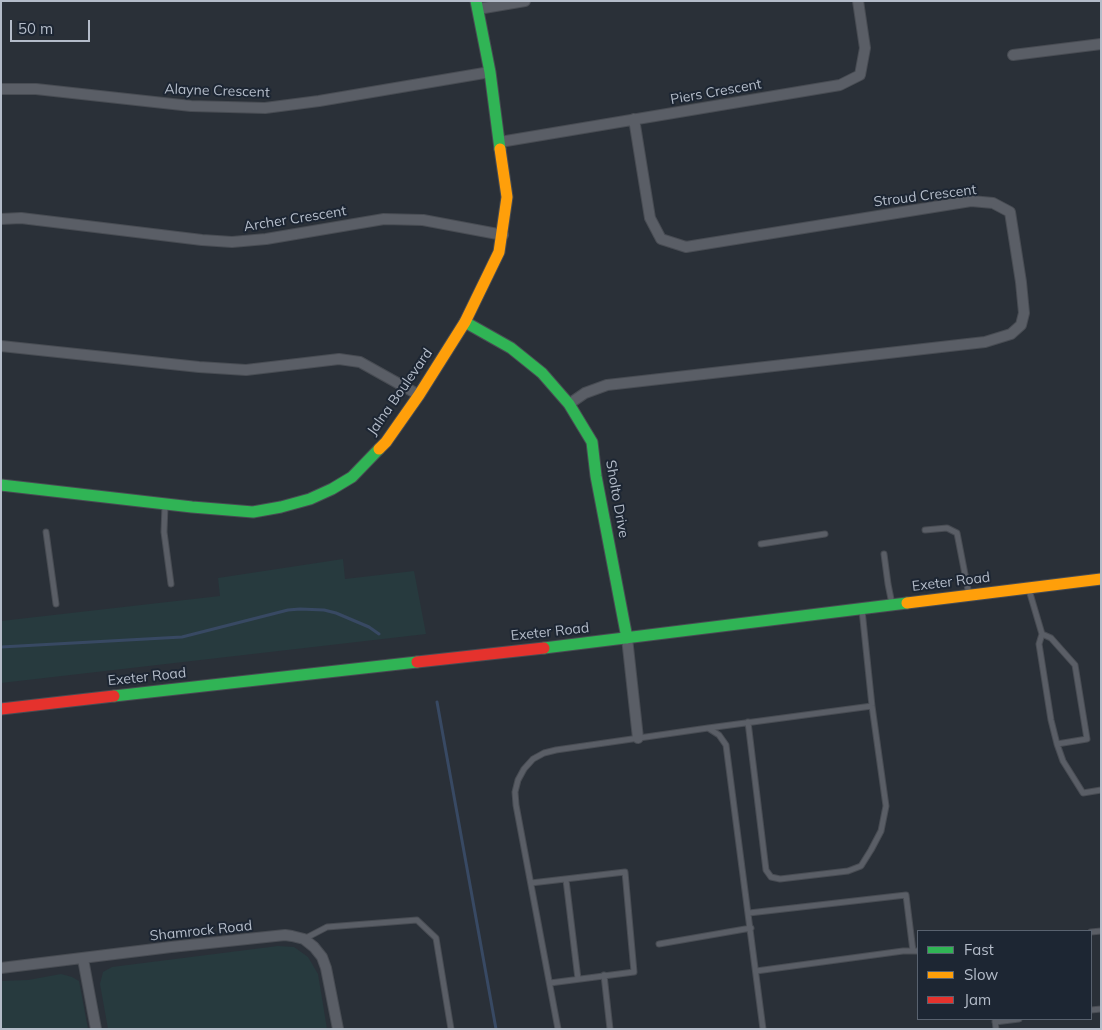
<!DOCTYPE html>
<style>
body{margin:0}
#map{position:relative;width:1102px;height:1030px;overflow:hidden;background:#2a3038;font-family:Mulish,sans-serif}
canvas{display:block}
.frame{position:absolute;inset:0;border:2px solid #b4bcc9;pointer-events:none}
.legend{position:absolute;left:917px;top:930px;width:175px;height:90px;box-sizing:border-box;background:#1d2633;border:1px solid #59626f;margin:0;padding:6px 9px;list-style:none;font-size:15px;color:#b4bcc9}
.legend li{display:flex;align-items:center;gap:10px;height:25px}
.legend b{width:25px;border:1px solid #59626f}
.scale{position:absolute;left:10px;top:20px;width:80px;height:22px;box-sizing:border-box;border:2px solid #b4bcc9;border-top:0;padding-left:6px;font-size:15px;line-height:18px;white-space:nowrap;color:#b4bcc9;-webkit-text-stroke:4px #1d2633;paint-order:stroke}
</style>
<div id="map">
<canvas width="1102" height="1030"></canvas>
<div class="frame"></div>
<ul class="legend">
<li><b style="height:6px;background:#30b455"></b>Fast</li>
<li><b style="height:6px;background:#ff9f0a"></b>Slow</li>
<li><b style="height:6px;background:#e5322d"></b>Jam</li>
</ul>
<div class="scale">50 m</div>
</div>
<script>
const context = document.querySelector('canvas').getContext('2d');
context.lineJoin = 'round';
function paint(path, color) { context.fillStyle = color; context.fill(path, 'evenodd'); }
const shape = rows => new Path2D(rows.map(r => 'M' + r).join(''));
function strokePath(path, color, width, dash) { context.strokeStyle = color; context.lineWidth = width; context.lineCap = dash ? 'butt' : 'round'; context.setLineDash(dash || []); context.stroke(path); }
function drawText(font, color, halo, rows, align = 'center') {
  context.font = font + ' Mulish,sans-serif'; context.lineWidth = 4; context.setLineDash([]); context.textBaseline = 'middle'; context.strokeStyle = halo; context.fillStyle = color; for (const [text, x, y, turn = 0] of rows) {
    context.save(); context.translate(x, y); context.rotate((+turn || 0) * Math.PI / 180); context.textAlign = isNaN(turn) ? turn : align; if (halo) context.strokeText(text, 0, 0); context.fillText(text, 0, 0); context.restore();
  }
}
const green = shape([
 [343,559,345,579,414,571,426,634,1,683,1,621,220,596,218,578],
 [278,946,294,947,308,957,318,974,327,1029,108,1029,100,984,103,972,112,967],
 [61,974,72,977,79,981,88,1029,1,1029,1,981,28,980]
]);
const stream = shape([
 [1,647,182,637,288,610,300,609,324,610,336,613,369,627,379,634],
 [437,702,496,1029]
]);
const lane = shape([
 [165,505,164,532,171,584],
 [925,530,947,528,957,533,969,595],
 [46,532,56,604],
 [761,544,825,534],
 [884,554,888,584,892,604],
 [1029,590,1042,634,1039,644,1051,720,1057,744,1063,761,1083,793,1101,790],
 [1042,634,1051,638,1075,665,1087,739,1057,744],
 [748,722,766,870,771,877,780,879,848,871,861,866,871,850,881,831,886,806,872,706,862,610],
 [708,728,872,706],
 [566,880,578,979],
 [531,883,625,872,634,972,550,983],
 [749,913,906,895,913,951],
 [1091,932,1101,931],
 [304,939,327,927,417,920,436,938,451,1029],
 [659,944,751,928],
 [756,971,903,951,918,951],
 [604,975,610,1029],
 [1091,1010,1101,1009],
 [995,1019,996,1029],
 [995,1022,1019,1019],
 [558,1029,516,805,515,792,518,780,524,769,533,759,544,753,556,750,708,728,719,735,726,745,763,1029]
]);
const street = shape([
 [478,9,525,1],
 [1013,55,1101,44],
 [1,89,36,89,191,106,265,108,319,101,490,72],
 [500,142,840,85,860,75,865,48,858,1],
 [1,219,21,218,202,240,232,242,266,239,384,219,423,220,503,235],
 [1,346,199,367,246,370,339,359,360,362,419,395],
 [569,404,585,393,607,385,985,342,1011,334,1021,325,1024,313,1021,282,1010,212,993,203,971,201,686,247,661,239,650,218,634,119],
 [627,638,638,738],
 [83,959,96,1029],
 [1,968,171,947,285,935,292,936,304,939,314,947,322,957,326,968,338,1029]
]);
const fast = shape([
 [476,1,490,72,500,149],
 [465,322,511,348,542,373,569,404,592,442,596,476,627,638],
 [1,485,192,507,253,512,281,507,310,499,332,489,352,477,379,449],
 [544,648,907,603],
 [114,696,417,662]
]);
const slow = shape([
 [379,449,386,442,419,395,465,322,499,252,507,197,500,149],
 [907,603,1101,579]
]);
const jam = shape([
 [417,662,544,648],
 [1,709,114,696]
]);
const streetNames = [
 ["Alayne Crescent",217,91,2],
 ["Piers Crescent",716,92,-10],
 ["Stroud Crescent",925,196,-7],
 ["Archer Crescent",295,219,-9],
 ["Jalna Boulevard",400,392,-55],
 ["Sholto Drive",617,499,80],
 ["Exeter Road",951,582,-7],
 ["Exeter Road",550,632,-6],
 ["Exeter Road",147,677,-6],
 ["Shamrock Road",201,931,-6]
];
paint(green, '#273a3e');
strokePath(stream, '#384963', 3);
strokePath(lane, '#484c53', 7);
strokePath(street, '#484c53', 12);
strokePath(fast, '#484c53', 13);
strokePath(slow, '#484c53', 13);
strokePath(jam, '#484c53', 13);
strokePath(lane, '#5a5e66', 5);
strokePath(street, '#5a5e66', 10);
strokePath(fast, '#30b455', 11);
strokePath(slow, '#ff9f0a', 11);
strokePath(jam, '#e5322d', 11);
drawText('14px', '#b4bcc9', '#1d2633', streetNames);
</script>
